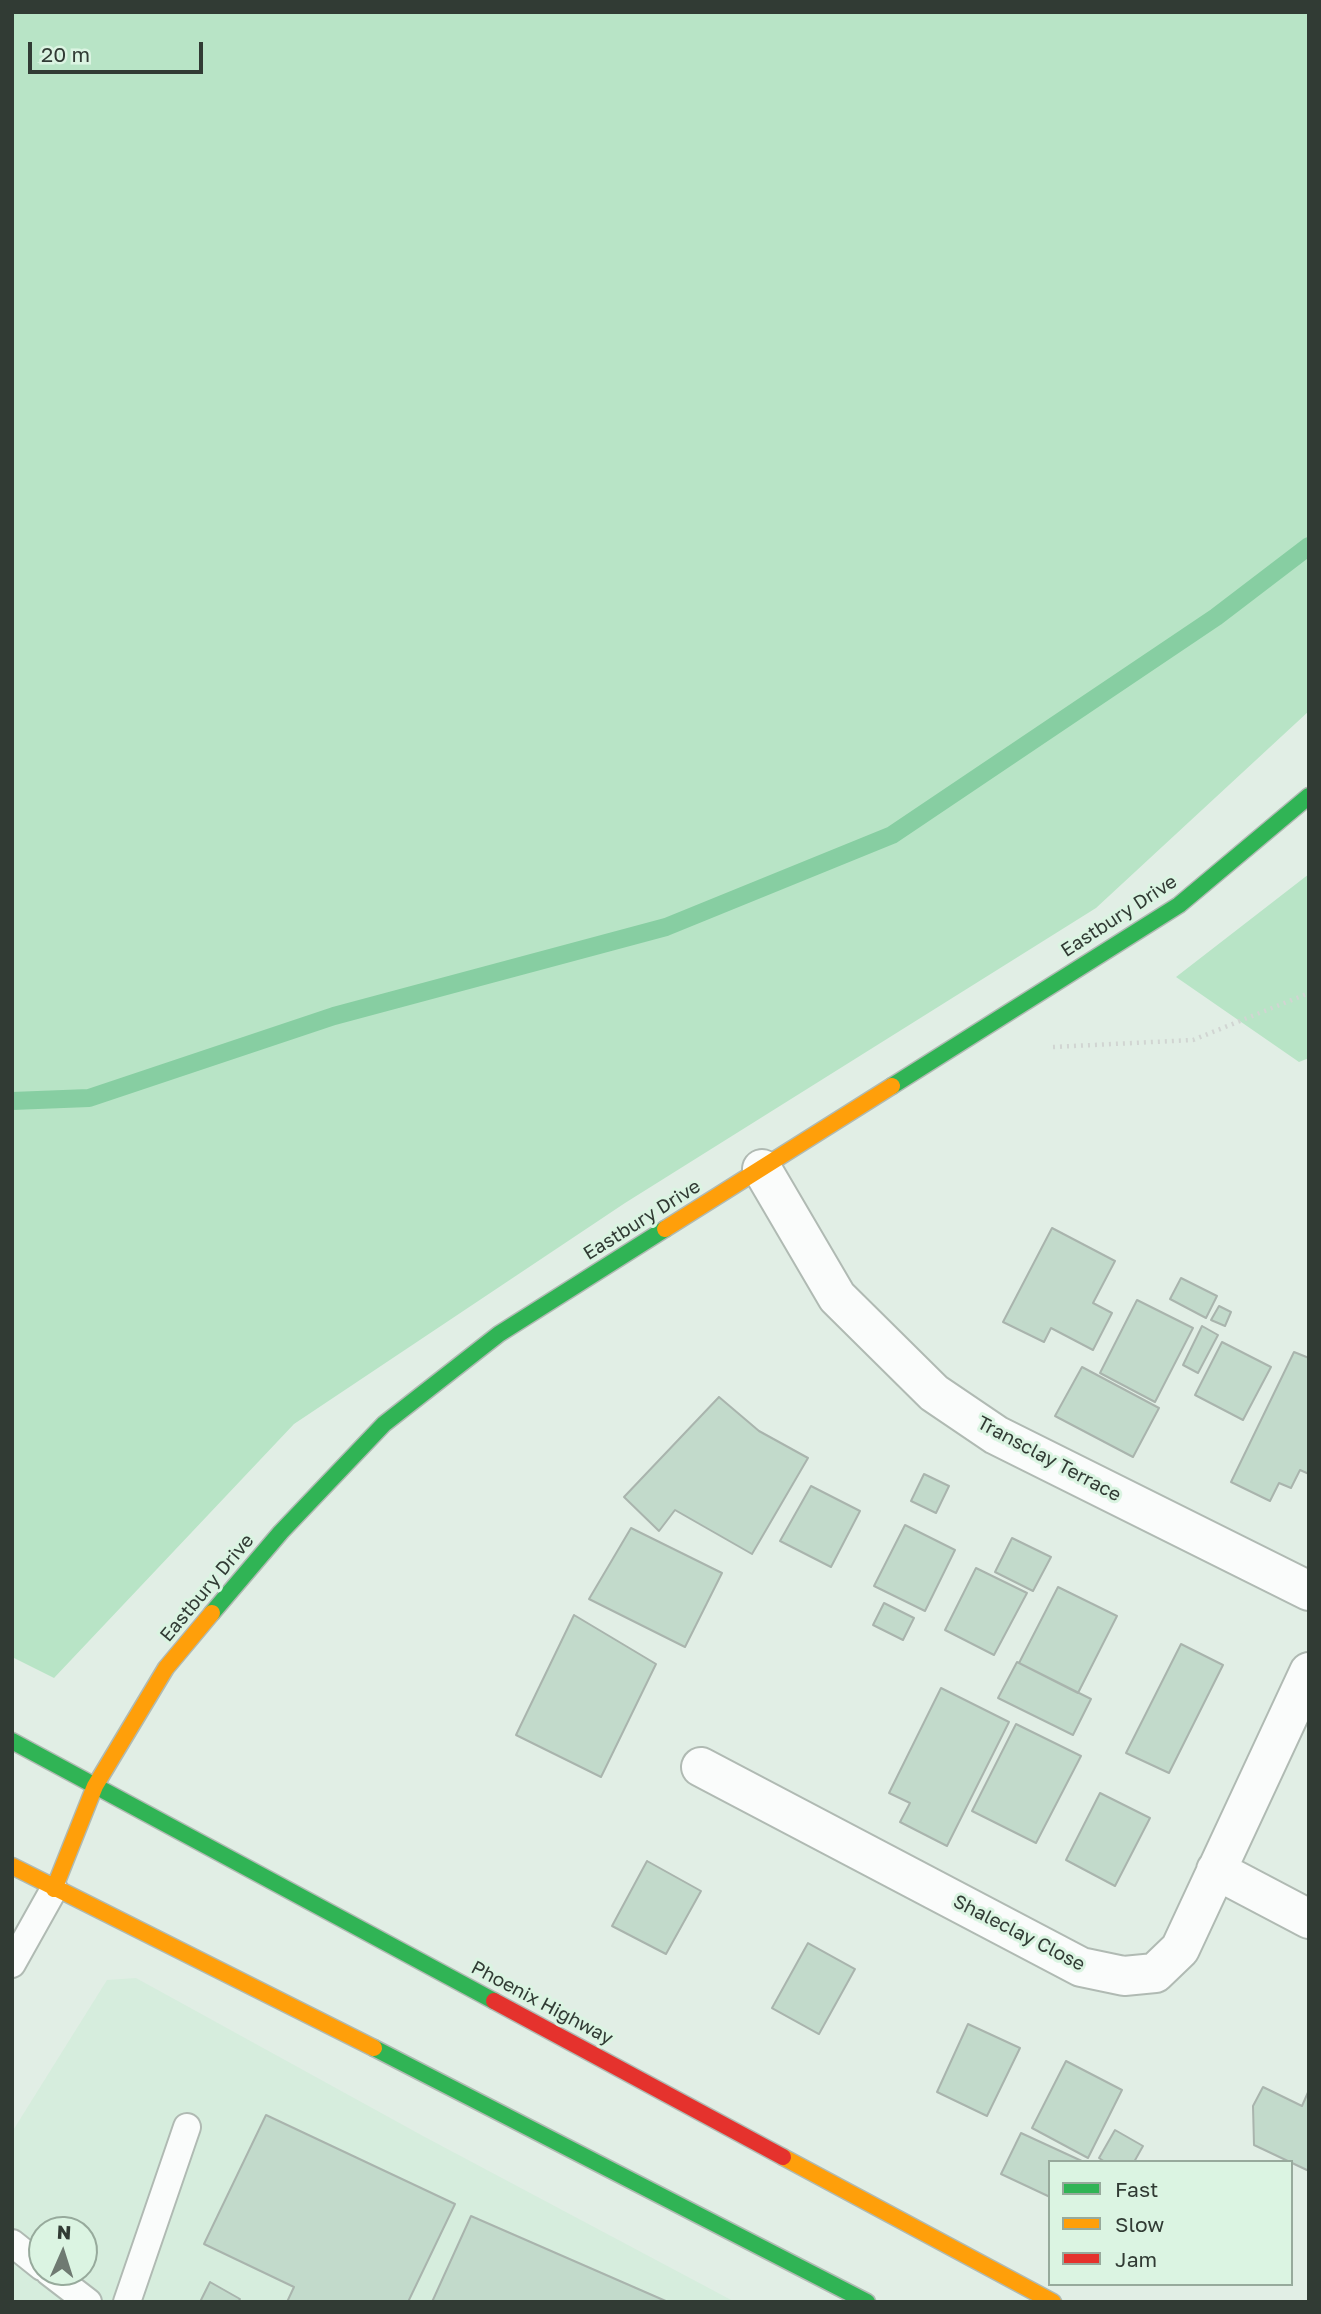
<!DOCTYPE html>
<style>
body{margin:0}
#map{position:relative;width:1321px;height:2314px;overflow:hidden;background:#e1eee5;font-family:"Golos Text",sans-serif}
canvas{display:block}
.frame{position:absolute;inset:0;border:14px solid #313b34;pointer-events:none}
.legend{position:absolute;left:1048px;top:2160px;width:245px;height:126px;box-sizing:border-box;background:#dbf4e2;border:2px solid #97aa9c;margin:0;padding:9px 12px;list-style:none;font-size:21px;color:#313b34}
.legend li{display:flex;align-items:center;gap:14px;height:35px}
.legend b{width:35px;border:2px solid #97aa9c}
.north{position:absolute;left:28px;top:2216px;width:70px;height:70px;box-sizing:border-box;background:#dbf4e2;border:2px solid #97aa9c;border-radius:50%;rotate:3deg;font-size:19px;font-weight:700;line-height:28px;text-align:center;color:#313b34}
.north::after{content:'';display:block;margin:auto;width:24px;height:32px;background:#6f7a72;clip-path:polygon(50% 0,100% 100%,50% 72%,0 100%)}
.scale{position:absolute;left:28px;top:42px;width:175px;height:32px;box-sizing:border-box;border:4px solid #313b34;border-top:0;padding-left:9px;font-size:21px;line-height:24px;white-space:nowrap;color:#313b34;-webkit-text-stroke:5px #dbf4e2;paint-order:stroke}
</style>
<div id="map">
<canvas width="1321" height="2314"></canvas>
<div class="frame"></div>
<ul class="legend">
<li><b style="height:9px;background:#30b455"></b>Fast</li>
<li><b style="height:9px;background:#ff9f0a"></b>Slow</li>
<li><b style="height:9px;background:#e5322d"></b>Jam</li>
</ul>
<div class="north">N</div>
<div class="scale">20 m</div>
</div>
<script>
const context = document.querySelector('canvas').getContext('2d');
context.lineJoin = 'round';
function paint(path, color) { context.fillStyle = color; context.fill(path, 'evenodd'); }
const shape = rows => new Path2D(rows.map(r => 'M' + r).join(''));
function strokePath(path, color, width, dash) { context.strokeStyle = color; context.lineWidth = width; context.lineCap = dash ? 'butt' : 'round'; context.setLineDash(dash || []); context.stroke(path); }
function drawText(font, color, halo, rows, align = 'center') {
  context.font = font + ' "Golos Text",sans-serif'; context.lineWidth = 6; context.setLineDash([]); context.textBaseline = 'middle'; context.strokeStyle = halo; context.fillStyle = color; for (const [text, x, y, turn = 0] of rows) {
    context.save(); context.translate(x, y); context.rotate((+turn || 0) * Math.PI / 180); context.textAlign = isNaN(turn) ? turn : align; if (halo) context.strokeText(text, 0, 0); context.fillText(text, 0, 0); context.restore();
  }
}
const built = shape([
 [136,1978,423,2136,735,2302,12,2302,12,2132,107,1980],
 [42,2230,84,2230,84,2272,42,2272]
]);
const green = shape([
 [12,12,1309,12,1309,711,1096,908,625,1203,294,1424,54,1678,12,1657],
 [1309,874,1309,1058,1299,1062,1176,977]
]);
const stream = shape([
 [12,1101,89,1098,334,1016,666,927,892,835,1216,617,1309,546]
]);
const building = shape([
 [1052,1228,1115,1261,1093,1303,1112,1313,1093,1350,1051,1328,1044,1342,1003,1322,1052,1228],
 [1181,1278,1217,1296,1206,1318,1170,1299,1181,1278],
 [1137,1300,1193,1328,1155,1402,1100,1373,1137,1300],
 [1219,1306,1231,1312,1225,1326,1211,1320,1219,1306],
 [1202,1326,1218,1335,1198,1373,1183,1365,1202,1326],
 [1222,1342,1271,1367,1243,1420,1195,1395,1222,1342],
 [1294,1352,1309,1358,1309,1474,1300,1470,1291,1488,1279,1483,1270,1501,1231,1482,1294,1352],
 [1082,1367,1159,1408,1133,1457,1055,1416,1082,1367],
 [719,1397,759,1431,808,1458,752,1554,675,1510,659,1531,624,1497,719,1397],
 [924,1474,949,1486,936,1513,911,1501,924,1474],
 [811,1486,860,1511,831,1567,780,1541,811,1486],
 [905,1525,955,1550,925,1611,874,1586,905,1525],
 [631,1528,722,1573,685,1647,589,1599,631,1528],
 [1012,1538,1051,1557,1033,1591,995,1572,1012,1538],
 [976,1568,1027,1593,994,1655,945,1630,976,1568],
 [1058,1587,1117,1616,1078,1693,1019,1663,1058,1587],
 [884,1603,914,1618,903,1640,873,1625,884,1603],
 [574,1615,656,1664,601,1777,516,1735,574,1615],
 [1181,1644,1223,1665,1169,1773,1126,1753,1181,1644],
 [1017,1662,1091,1699,1073,1735,998,1698,1017,1662],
 [941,1688,1009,1722,947,1846,900,1822,910,1803,889,1793,941,1688],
 [1016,1724,1081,1756,1036,1843,972,1811,1016,1724],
 [1100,1793,1150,1818,1115,1886,1066,1860,1100,1793],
 [647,1861,701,1891,666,1954,612,1926,647,1861],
 [808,1943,855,1969,819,2034,772,2008,808,1943],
 [968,2024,1020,2048,987,2116,937,2092,968,2024],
 [1066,2061,1122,2090,1088,2158,1032,2128,1066,2061],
 [1263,2087,1302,2106,1309,2090,1309,2171,1254,2145,1253,2106,1263,2087],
 [266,2115,455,2204,408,2302,287,2302,294,2287,204,2244,266,2115],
 [1115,2130,1143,2146,1134,2162,1105,2162,1099,2158,1115,2130],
 [1021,2133,1084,2162,1050,2162,1050,2197,1001,2174,1021,2133],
 [471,2216,668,2302,432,2302,471,2216],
 [210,2282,240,2299,238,2302,200,2302,210,2282]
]);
const path = shape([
 [1053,1047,1193,1040,1309,993]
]);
const lane = shape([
 [12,1964,54,1889],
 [12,2243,42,2267],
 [49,2272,88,2302],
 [127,2302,187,2127]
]);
const street = shape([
 [762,1169,837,1297,934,1393,996,1435,1309,1591],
 [701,1767,1081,1967,1124,1976,1155,1973,1180,1949,1309,1672],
 [1216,1870,1309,1919]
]);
const fast = shape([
 [892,1086,1179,905,1309,796],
 [212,1613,281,1532,384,1424,499,1334,665,1229],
 [12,1741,494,2001],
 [374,2048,867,2302]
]);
const slow = shape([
 [665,1229,892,1086],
 [12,1866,374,2048],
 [54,1889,95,1786,166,1668,212,1613],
 [783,2157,1053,2302]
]);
const jam = shape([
 [494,2001,783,2157]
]);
const streetNames = [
 ["Eastbury Drive",1119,916,-33],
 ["Eastbury Drive",642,1220,-32],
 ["Transclay Terrace",1049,1459,28],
 ["Eastbury Drive",207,1588,-50],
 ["Shaleclay Close",1019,1933,27],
 ["Phoenix Highway",542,2003,28]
];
paint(built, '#d6eddd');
paint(green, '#b8e4c6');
strokePath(stream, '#87cea2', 18);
paint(building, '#c2dacb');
strokePath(building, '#a9b4ad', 2);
strokePath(lane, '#b0bab3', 30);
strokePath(street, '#b0bab3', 42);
strokePath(fast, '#b0bab3', 19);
strokePath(slow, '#b0bab3', 19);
strokePath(jam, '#b0bab3', 19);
strokePath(path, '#d1d5d2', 4.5, [2, 5]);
strokePath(lane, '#fafcfb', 26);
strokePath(street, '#fafcfb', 38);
strokePath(fast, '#30b455', 16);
strokePath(slow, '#ff9f0a', 16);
strokePath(jam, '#e5322d', 16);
drawText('19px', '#313b34', '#dbf4e2', streetNames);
</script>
